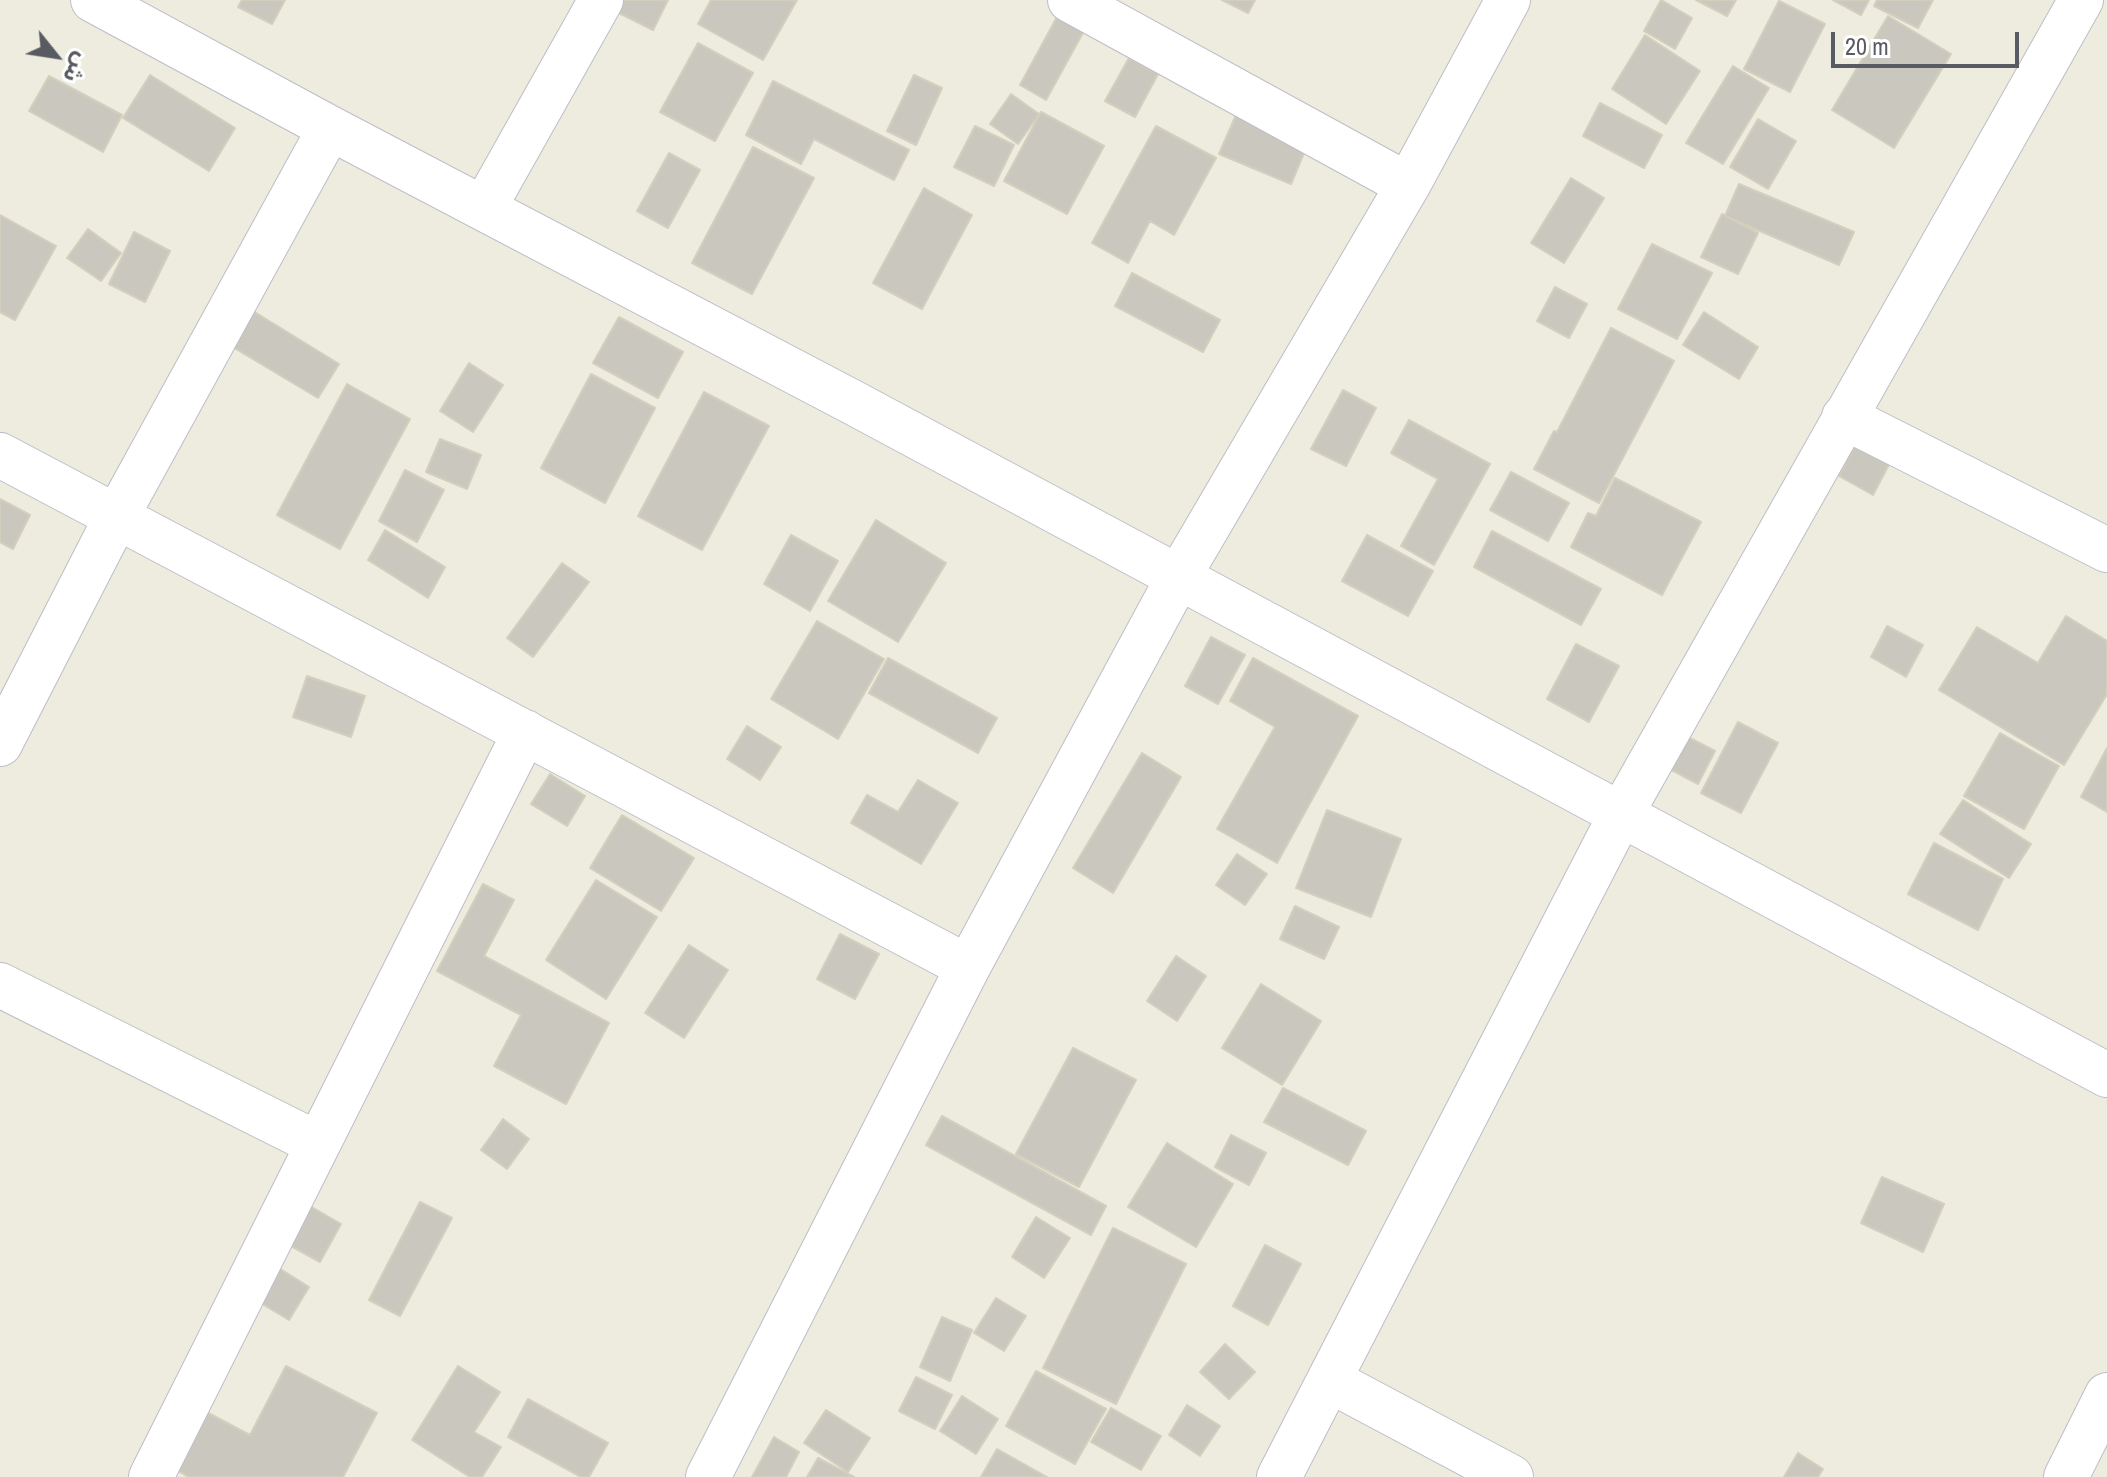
<!DOCTYPE html>
<meta charset="utf-8">
<style>
body{margin:0}
#map{position:relative;width:2107px;height:1477px;overflow:hidden;background:#edecdf;font-family:"Archivo Narrow","Noto Sans Arabic",sans-serif}
canvas{display:block}
.north{position:absolute;left:16px;top:16px;width:80px;height:80px;-webkit-text-stroke:6px #fff;paint-order:stroke;rotate:120deg;font-size:22px;font-weight:700;line-height:32px;text-align:center;color:#585b62}
.north::after{content:'';display:block;margin:auto;width:28px;height:36px;background:#585b62;clip-path:polygon(50% 0,100% 100%,50% 72%,0 100%)}
.scale{position:absolute;left:1831px;top:32px;width:188px;height:36px;box-sizing:border-box;border:4px solid #585b62;border-top:0;padding-left:10px;font-size:24px;line-height:28px;white-space:nowrap;color:#585b62;-webkit-text-stroke:6px #fff;paint-order:stroke}
</style>
<div id="map">
<canvas width="2107" height="1477"></canvas>
<div class="north">ش</div>
<div class="scale">20 m</div>
</div>
<script>
const context = document.querySelector('canvas').getContext('2d');
context.lineJoin = 'round';
function paint(path, color) { context.fillStyle = color; context.fill(path, 'evenodd'); }
const shape = rows => new Path2D(rows.map(r => 'M' + r).join(''));
function strokePath(path, color, width, dash) { context.strokeStyle = color; context.lineWidth = width; context.lineCap = dash ? 'butt' : 'round'; context.setLineDash(dash || []); context.stroke(path); }
const building = shape([
 [242,0,285,0,272,24,238,7,242,0],
 [621,0,668,0,653,30,615,11,621,0],
 [711,0,797,0,763,60,698,24,711,0],
 [1222,0,1255,0,1248,13,1222,0],
 [1661,0,1692,18,1675,49,1644,31,1661,0],
 [1696,0,1736,0,1727,16,1696,0],
 [1833,0,1869,0,1861,15,1833,0],
 [1877,0,1933,0,1918,28,1874,6,1877,0],
 [1779,1,1825,24,1790,92,1744,69,1779,1],
 [1888,16,1951,54,1894,148,1832,110,1888,16],
 [1057,17,1084,31,1046,100,1020,85,1057,17],
 [1645,35,1700,71,1666,124,1612,89,1645,35],
 [698,43,753,73,715,141,660,112,698,43],
 [1129,58,1158,74,1135,117,1105,101,1129,58],
 [1733,66,1769,88,1723,164,1686,143,1733,66],
 [150,75,235,128,209,171,123,118,150,75],
 [914,75,942,88,916,145,887,131,914,75],
 [49,76,122,115,103,152,29,111,49,76],
 [773,81,909,150,894,180,814,139,801,164,746,135,773,81],
 [1011,94,1039,114,1018,144,990,124,1011,94],
 [1600,103,1662,135,1644,168,1583,136,1600,103],
 [1041,112,1104,146,1067,214,1004,181,1041,112],
 [1236,115,1307,146,1291,184,1219,154,1236,115],
 [1758,119,1796,141,1768,189,1730,167,1758,119],
 [975,126,1014,145,994,186,954,167,975,126],
 [1156,126,1216,158,1174,235,1150,221,1128,263,1092,243,1156,126],
 [753,147,814,178,752,294,692,263,753,147],
 [669,153,700,170,668,228,637,211,669,153],
 [1571,178,1604,198,1564,263,1531,243,1571,178],
 [1739,184,1854,232,1839,265,1725,216,1739,184],
 [924,188,972,215,922,309,873,283,924,188],
 [1722,214,1758,233,1738,274,1701,257,1722,214],
 [0,215,56,246,15,320,0,312,0,215],
 [88,229,121,253,101,281,67,258,88,229],
 [134,232,170,251,145,302,109,284,134,232],
 [1652,244,1712,273,1677,339,1618,309,1652,244],
 [1132,273,1220,320,1203,352,1115,306,1132,273],
 [1555,287,1587,304,1569,338,1537,321,1555,287],
 [253,311,339,364,318,398,231,346,253,311],
 [1704,312,1758,347,1739,379,1683,345,1704,312],
 [619,317,683,352,658,398,593,363,619,317],
 [1611,328,1674,361,1599,503,1534,469,1554,431,1557,432,1611,328],
 [469,363,503,385,473,432,440,411,469,363],
 [591,374,655,408,605,503,541,468,591,374],
 [347,384,410,419,340,549,277,515,347,384],
 [1343,390,1376,408,1346,466,1311,449,1343,390],
 [704,392,769,426,702,550,638,516,704,392],
 [1409,420,1490,464,1434,565,1401,546,1438,479,1391,453,1409,420],
 [1859,437,1894,455,1873,495,1839,476,1859,437],
 [440,439,481,455,467,489,426,472,440,439],
 [405,470,444,490,417,542,379,521,405,470],
 [1511,472,1569,503,1548,541,1490,510,1511,472],
 [1615,478,1701,522,1662,595,1571,547,1588,513,1596,516,1615,478],
 [0,499,30,515,13,549,0,542,0,499],
 [876,520,946,563,898,642,828,601,876,520],
 [385,530,445,567,428,598,368,560,385,530],
 [1492,531,1601,589,1581,625,1474,567,1492,531],
 [791,535,838,561,810,611,764,584,791,535],
 [1367,535,1433,571,1408,616,1342,581,1367,535],
 [562,563,589,582,533,657,507,638,562,563],
 [2066,616,2107,641,2107,694,2064,765,1939,690,1977,627,2038,663,2066,616],
 [817,621,884,659,838,739,771,699,817,621],
 [1887,626,1923,645,1906,677,1871,657,1887,626],
 [1211,637,1245,655,1218,704,1185,686,1211,637],
 [1576,644,1619,666,1589,722,1547,699,1576,644],
 [888,658,997,718,978,753,869,693,888,658],
 [1253,658,1358,716,1277,863,1217,829,1275,727,1230,701,1253,658],
 [307,676,365,696,351,737,293,717,307,676],
 [1738,722,1778,743,1741,813,1701,793,1738,722],
 [747,726,781,747,760,780,727,759,747,726],
 [2000,733,2059,766,2024,829,1964,796,2000,733],
 [1684,735,1715,751,1698,784,1666,767,1684,735],
 [2107,748,2107,812,2081,797,2107,748],
 [1142,753,1181,777,1113,893,1073,868,1142,753],
 [550,774,585,796,567,826,531,804,550,774],
 [918,780,958,803,921,864,851,823,867,795,898,812,918,780],
 [1963,800,2031,844,2009,878,1940,834,1963,800],
 [1327,810,1401,839,1371,917,1296,888,1327,810],
 [622,815,694,858,661,911,590,868,622,815],
 [1934,843,2003,879,1978,930,1908,894,1934,843],
 [1237,854,1267,874,1245,905,1216,885,1237,854],
 [596,880,657,917,606,999,546,960,596,880],
 [483,884,514,900,484,956,609,1023,566,1104,494,1066,521,1015,437,971,483,884],
 [1295,906,1339,927,1324,959,1280,939,1295,906],
 [840,934,879,954,855,999,817,979,840,934],
 [689,945,728,970,684,1038,645,1013,689,945],
 [1176,956,1206,976,1177,1021,1147,1001,1176,956],
 [1261,984,1321,1021,1282,1085,1222,1048,1261,984],
 [1073,1048,1136,1080,1079,1187,1016,1154,1073,1048],
 [1283,1088,1366,1131,1348,1165,1264,1122,1283,1088],
 [942,1116,1106,1206,1091,1235,926,1145,942,1116],
 [503,1119,529,1139,507,1169,481,1150,503,1119],
 [1231,1135,1266,1153,1249,1185,1215,1167,1231,1135],
 [1167,1143,1233,1184,1196,1247,1128,1207,1167,1143],
 [1882,1177,1944,1204,1923,1252,1861,1223,1882,1177],
 [420,1202,452,1218,400,1316,369,1300,420,1202],
 [310,1206,341,1224,320,1262,289,1245,310,1206],
 [1036,1217,1070,1238,1044,1278,1012,1257,1036,1217],
 [1113,1228,1186,1264,1116,1404,1043,1368,1113,1228],
 [1265,1245,1301,1264,1268,1325,1233,1306,1265,1245],
 [250,1250,309,1287,289,1320,229,1284,250,1250],
 [996,1298,1026,1316,1004,1351,974,1333,996,1298],
 [942,1317,972,1330,950,1381,920,1367,942,1317],
 [1225,1344,1255,1372,1229,1399,1200,1372,1225,1344],
 [286,1366,377,1413,343,1477,189,1477,164,1463,195,1406,250,1435,286,1366],
 [458,1366,500,1392,474,1432,501,1447,482,1477,470,1477,412,1440,458,1366],
 [1036,1371,1106,1409,1075,1464,1006,1426,1036,1371],
 [916,1377,952,1395,935,1429,899,1411,916,1377],
 [962,1396,998,1419,976,1454,940,1431,962,1396],
 [528,1399,608,1443,589,1477,581,1477,508,1437,528,1399],
 [1187,1405,1220,1426,1200,1456,1169,1435,1187,1405],
 [1111,1408,1161,1436,1141,1470,1091,1442,1111,1408],
 [826,1410,870,1438,848,1472,804,1443,826,1410],
 [774,1437,799,1452,786,1477,752,1477,774,1437],
 [997,1449,1047,1477,981,1477,997,1449],
 [1798,1453,1823,1469,1818,1477,1784,1477,1798,1453],
 [818,1458,854,1477,807,1477,818,1458]
]);
const minor = shape([
 [93,0,330,128,854,403,2107,1075],
 [1070,0,1408,185],
 [484,208,601,0],
 [1844,417,2107,550],
 [0,455,968,967],
 [0,744,117,516,330,128],
 [0,985,318,1144],
 [1329,1380,1511,1477],
 [151,1477,525,732],
 [708,1477,968,967,1179,576,1408,185,1508,0],
 [1279,1477,1620,816,2081,0],
 [2066,1477,2107,1395]
]);
paint(building, '#cac8be');
strokePath(building, '#d3cfbd', 2);
strokePath(minor, '#bdbec5', 46);
strokePath(minor, '#fff', 44);
</script>
